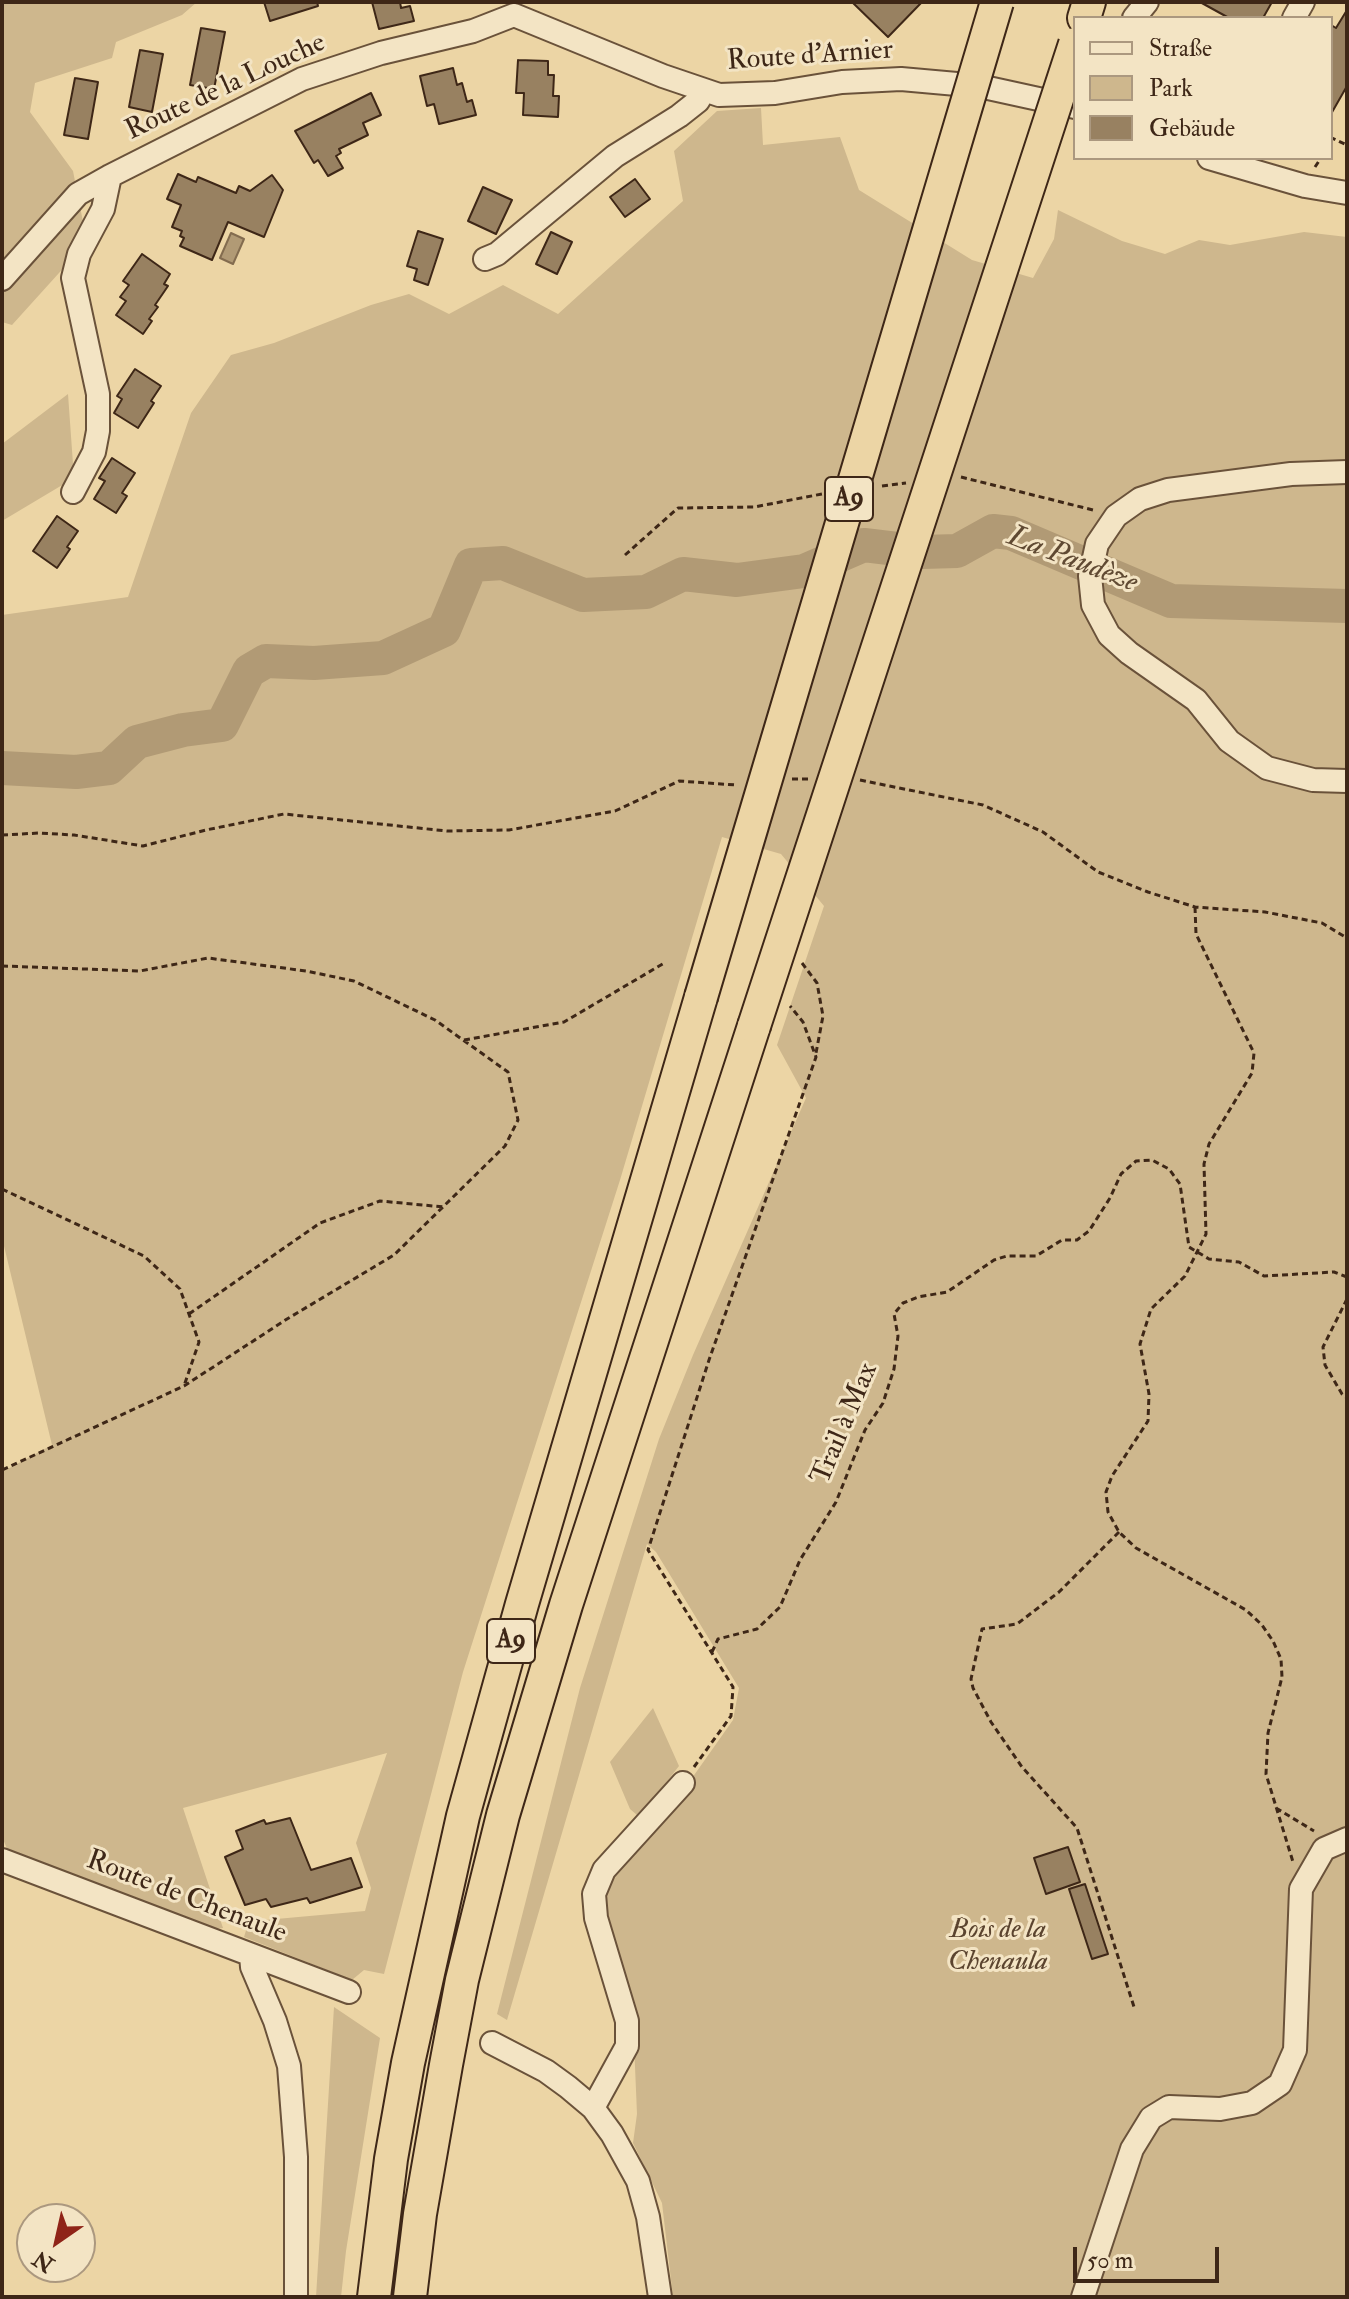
<!DOCTYPE html>
<meta charset="utf-8">
<style>
body{margin:0}
#map{position:relative;width:1349px;height:2299px;overflow:hidden;background:#ecd5a5;font-family:"IM FELL Double Pica",serif}
canvas{display:block}
.frame{position:absolute;inset:0;border:4px solid #3e2717;pointer-events:none}
.legend{position:absolute;left:1073px;top:16px;width:260px;height:144px;box-sizing:border-box;background:#f3e4c4;border:2px solid #ab987f;margin:0;padding:10px 14px;list-style:none;font-size:24px;color:#3e2717}
.legend li{display:flex;align-items:center;gap:16px;height:40px}
.legend b{width:40px;border:2px solid #ab987f}
.north{position:absolute;left:16px;top:2203px;width:80px;height:80px;box-sizing:border-box;background:#f3e4c4;border:2px solid #ab987f;border-radius:50%;rotate:214deg;font-size:22px;font-weight:700;line-height:32px;text-align:center;color:#3e2717}
.north::after{content:'';display:block;margin:auto;width:28px;height:36px;background:#8f2418;clip-path:polygon(50% 0,100% 100%,50% 72%,0 100%)}
.scale{position:absolute;left:1073px;top:2247px;width:146px;height:36px;box-sizing:border-box;border:4px solid #3e2717;border-top:0;padding-left:10px;font-size:24px;line-height:28px;white-space:nowrap;color:#3e2717;-webkit-text-stroke:6px #f3e4c4;paint-order:stroke}
</style>
<div id="map">
<canvas width="1349" height="2299"></canvas>
<div class="frame"></div>
<ul class="legend">
<li><b style="height:10px;background:#f3e4c4"></b>Straße</li>
<li><b style="height:22px;background:#ceb78d"></b>Park</li>
<li><b style="height:22px;background:#988161"></b>Gebäude</li>
</ul>
<div class="north">N</div>
<div class="scale">50 m</div>
</div>
<script>
const context = document.querySelector('canvas').getContext('2d');
context.lineJoin = 'round';
function paint(path, color) { context.fillStyle = color; context.fill(path, 'evenodd'); }
const shape = rows => new Path2D(rows.map(r => 'M' + r).join(''));
function strokePath(path, color, width, dash) { context.strokeStyle = color; context.lineWidth = width; context.lineCap = dash ? 'butt' : 'round'; context.setLineDash(dash || []); context.stroke(path); }
function drawText(font, color, halo, rows, align = 'center') {
  context.font = font + ' "IM FELL Double Pica",serif'; context.lineWidth = 6; context.setLineDash([]); context.textBaseline = 'middle'; context.strokeStyle = halo; context.fillStyle = color; for (const [text, x, y, turn = 0] of rows) {
    context.save(); context.translate(x, y); context.rotate((+turn || 0) * Math.PI / 180); context.textAlign = isNaN(turn) ? turn : align; if (halo) context.strokeText(text, 0, 0); context.fillText(text, 0, 0); context.restore();
  }
}
const green = shape([
 [2,2,197,2,182,15,116,42,112,58,35,83,30,112,73,171,87,242,12,325,2,322],
 [761,108,763,145,840,137,859,190,972,260,1033,278,1054,239,1058,210,1122,241,1165,254,1199,240,1230,245,1304,232,1347,237,1347,2297,673,2297,662,2203,633,2143,637,2114,633,2019,599,1889,685,1788,733,1720,739,1688,656,1552,647,1544,507,2020,497,2014,580,1688,659,1439,693,1355,806,1098,777,1045,824,906,781,854,722,837,620,1180,463,1672,384,1974,364,1970,352,1980,244,1937,248,1924,254,1921,365,1911,371,1888,356,1843,387,1753,183,1808,223,1928,215,1929,9,1853,2,1837,2,1472,52,1445,4,1246,2,1246,2,615,128,597,191,413,231,355,274,343,371,305,409,294,449,314,503,285,558,314,683,201,674,151,717,111],
 [68,394,74,478,2,521,2,444],
 [653,1708,679,1766,652,1801,637,1815,630,1809,610,1762],
 [334,2007,380,2038,346,2251,341,2297,316,2297]
]);
const water = shape([
 [231,233,244,239,233,264,220,258,231,233]
]);
const river = shape([
 [2,768,76,772,109,768,137,742,183,730,222,725,249,671,266,661,314,663,383,658,444,630,471,565,503,563,583,595,646,592,683,574,737,580,804,571,864,545,922,552,957,551,993,531,1011,533,1171,601,1347,606]
]);
const building = shape([
 [264,2,317,2,318,6,270,21,264,2],
 [372,2,400,2,401,8,410,6,414,21,379,29,372,2],
 [852,2,922,2,888,37,852,2],
 [1200,2,1272,2,1263,18,1229,18,1200,2],
 [1347,10,1347,86,1331,114,1331,25,1336,28,1347,10],
 [201,28,225,32,214,89,190,85,201,28],
 [140,50,163,54,152,112,129,107,140,50],
 [518,60,548,61,548,75,554,75,553,96,559,96,558,117,523,115,524,93,516,93,518,60],
 [453,68,457,85,462,83,467,102,472,100,476,115,439,124,434,104,427,106,420,76,453,68],
 [75,78,98,82,88,139,64,135,75,78],
 [371,93,381,115,363,123,368,135,339,149,341,153,336,156,343,168,328,176,318,160,314,163,295,131,371,93],
 [178,174,196,182,198,177,236,193,239,186,250,191,272,175,283,190,264,237,228,222,212,260,180,246,184,238,180,236,182,231,172,227,181,205,167,199,178,174],
 [635,179,650,199,625,217,610,197,635,179],
 [483,187,512,200,496,234,468,221,483,187],
 [418,231,443,239,428,285,414,280,417,269,407,266,418,231],
 [551,232,572,242,557,274,536,264,551,232],
 [142,254,170,274,164,284,168,286,155,305,158,307,149,319,152,321,143,334,116,315,126,301,120,297,129,285,123,281,142,254],
 [135,369,161,386,151,401,154,403,138,428,114,413,122,399,117,396,135,369],
 [112,458,135,473,122,493,127,496,116,513,94,499,105,481,99,478,112,458],
 [57,516,78,531,67,547,70,549,57,568,33,551,57,516],
 [290,1818,311,1870,351,1858,362,1887,310,1903,307,1898,271,1907,266,1899,245,1905,225,1857,243,1849,236,1831,264,1820,266,1824,290,1818],
 [1068,1847,1080,1882,1046,1894,1034,1858,1068,1847],
 [1085,1884,1108,1954,1092,1959,1069,1889,1085,1884]
]);
const path = shape([
 [1331,140,1332,138,1347,145],
 [1315,167,1321,158],
 [961,477,1093,510],
 [882,486,906,483],
 [625,555,678,508,754,507,822,494],
 [792,779,808,779],
 [860,780,983,805,1043,832,1098,872,1148,892,1195,907,1265,912,1322,923,1347,938],
 [2,835,39,833,74,835,143,846,206,830,284,814,447,831,509,830,615,811,679,781,736,785],
 [1195,907,1196,934,1254,1053,1252,1073,1209,1144,1204,1164,1206,1234,1185,1276,1151,1309,1140,1344,1149,1394,1148,1421,1112,1476,1106,1492,1108,1512,1119,1532,1136,1548,1246,1610,1262,1625,1273,1641,1281,1659,1282,1677,1268,1733,1266,1774,1293,1862],
 [802,963,817,983,823,1016,816,1053],
 [2,966,140,971,208,958,306,971,354,981,435,1020,508,1072,518,1120,505,1146,394,1255,287,1319,184,1386,2,1470],
 [464,1040,564,1022,666,962],
 [2,1189,144,1256,180,1289,199,1342,184,1386],
 [1347,1299,1323,1347,1325,1365,1342,1394,1347,1398],
 [189,1314,320,1223,380,1201,444,1207],
 [1119,1532,1059,1592,1017,1624,982,1629,971,1679,973,1688,991,1722,1022,1767,1077,1828,1135,2010],
 [712,1652,718,1639,757,1629,780,1607,800,1560,836,1502,865,1430,883,1403,894,1369,898,1336,894,1314,903,1303,918,1297,947,1292,994,1260,1007,1256,1036,1256,1062,1240,1077,1240,1089,1231,1110,1198,1121,1174,1136,1161,1152,1160,1169,1169,1180,1184,1189,1247,1209,1259,1239,1262,1264,1276,1334,1272,1347,1277],
 [694,1767,731,1716,733,1687,648,1550,709,1360,816,1057,803,1022,790,1006],
 [1276,1808,1314,1831]
]);
const minor = shape([
 [514,15,663,76,719,95,775,93,842,82,901,79,979,86,1075,107],
 [1134,18,1147,2],
 [1294,18,1303,2],
 [1209,158,1305,186,1347,193],
 [485,259,497,254,615,156,679,116,698,101,704,91],
 [2,279,78,194,110,176,302,79,381,53,473,31,514,15],
 [1347,472,1291,474,1168,490,1140,499,1116,516,1097,544,1090,576,1093,605,1109,635,1129,653,1196,700,1229,741,1267,768,1313,780,1347,781],
 [73,492,94,452,98,431,98,394,73,278,79,254,103,209,110,176],
 [2,1860,349,1992],
 [251,1955,252,1967,275,2021,289,2066,296,2157,296,2297],
 [492,2043,546,2071,568,2087,593,2108,612,2134,638,2181,648,2217,660,2297],
 [593,2108,627,2046,627,2021,596,1918,594,1894,604,1870,683,1783],
 [1083,2297,1132,2149,1151,2118,1169,2107,1220,2109,1252,2103,1280,2084,1295,2050,1301,1889,1324,1849,1347,1839]
]);
const highway = shape([
 [1084,18,1089,2],
 [374,2297,391,2159,408,2063,463,1816,522,1604,701,997],
 [410,2297,420,2214,446,2065,462,1980,503,1815,566,1605,754,1026]
]);
const highwayBridge = shape([
 [701,997,997,2],
 [754,1026,1075,44]
]);
const shields = [
 [849,499,48],
 [511,1641,48]
];
const shieldNames = [
 ["A9",849,499],
 ["A9",511,1641]
];
const streetNames = [
 ["Route d'Arnier",810,57,-4],
 ["Route de la Louche",226,88,-25],
 ["Trail à Max",846,1424,-67],
 ["Route de Chenaule",186,1898,21]
];
const parkNames = [
 ["Bois de la",998,1931],
 ["Chenaula",998,1963]
];
const waterNames = [
 ["La Paudèze",1072,561,21]
];
paint(green, '#ceb78d');
paint(water, '#b19a75');
strokePath(water, '#836c4f', 2);
strokePath(river, '#b19a75', 34);
paint(building, '#988161');
strokePath(building, '#3e2717', 2);
strokePath(minor, '#6a523a', 26);
strokePath(highway, '#3e2717', 36);
strokePath(path, '#3e2717', 3, [6, 4]);
strokePath(minor, '#f3e4c4', 22);
strokePath(highway, '#ecd5a5', 32);
strokePath(highwayBridge, '#3e2717', 36, []);
strokePath(highwayBridge, '#ecd5a5', 32);
for (const [x, y, w] of shields) { const box = new Path2D(); box.roundRect(x - w / 2, y - 22, w, 44, 6); context.fillStyle = '#f3e4c4'; context.fill(box); strokePath(box, '#3e2717', 2); }
drawText('bold 26px', '#3e2717', null, shieldNames);
drawText('28px', '#3e2717', '#f3e4c4', streetNames);
drawText('italic 28px', '#5b442f', '#f3e4c4', parkNames);
drawText('italic 30px', '#604a33', '#f3e4c4', waterNames);
</script>
